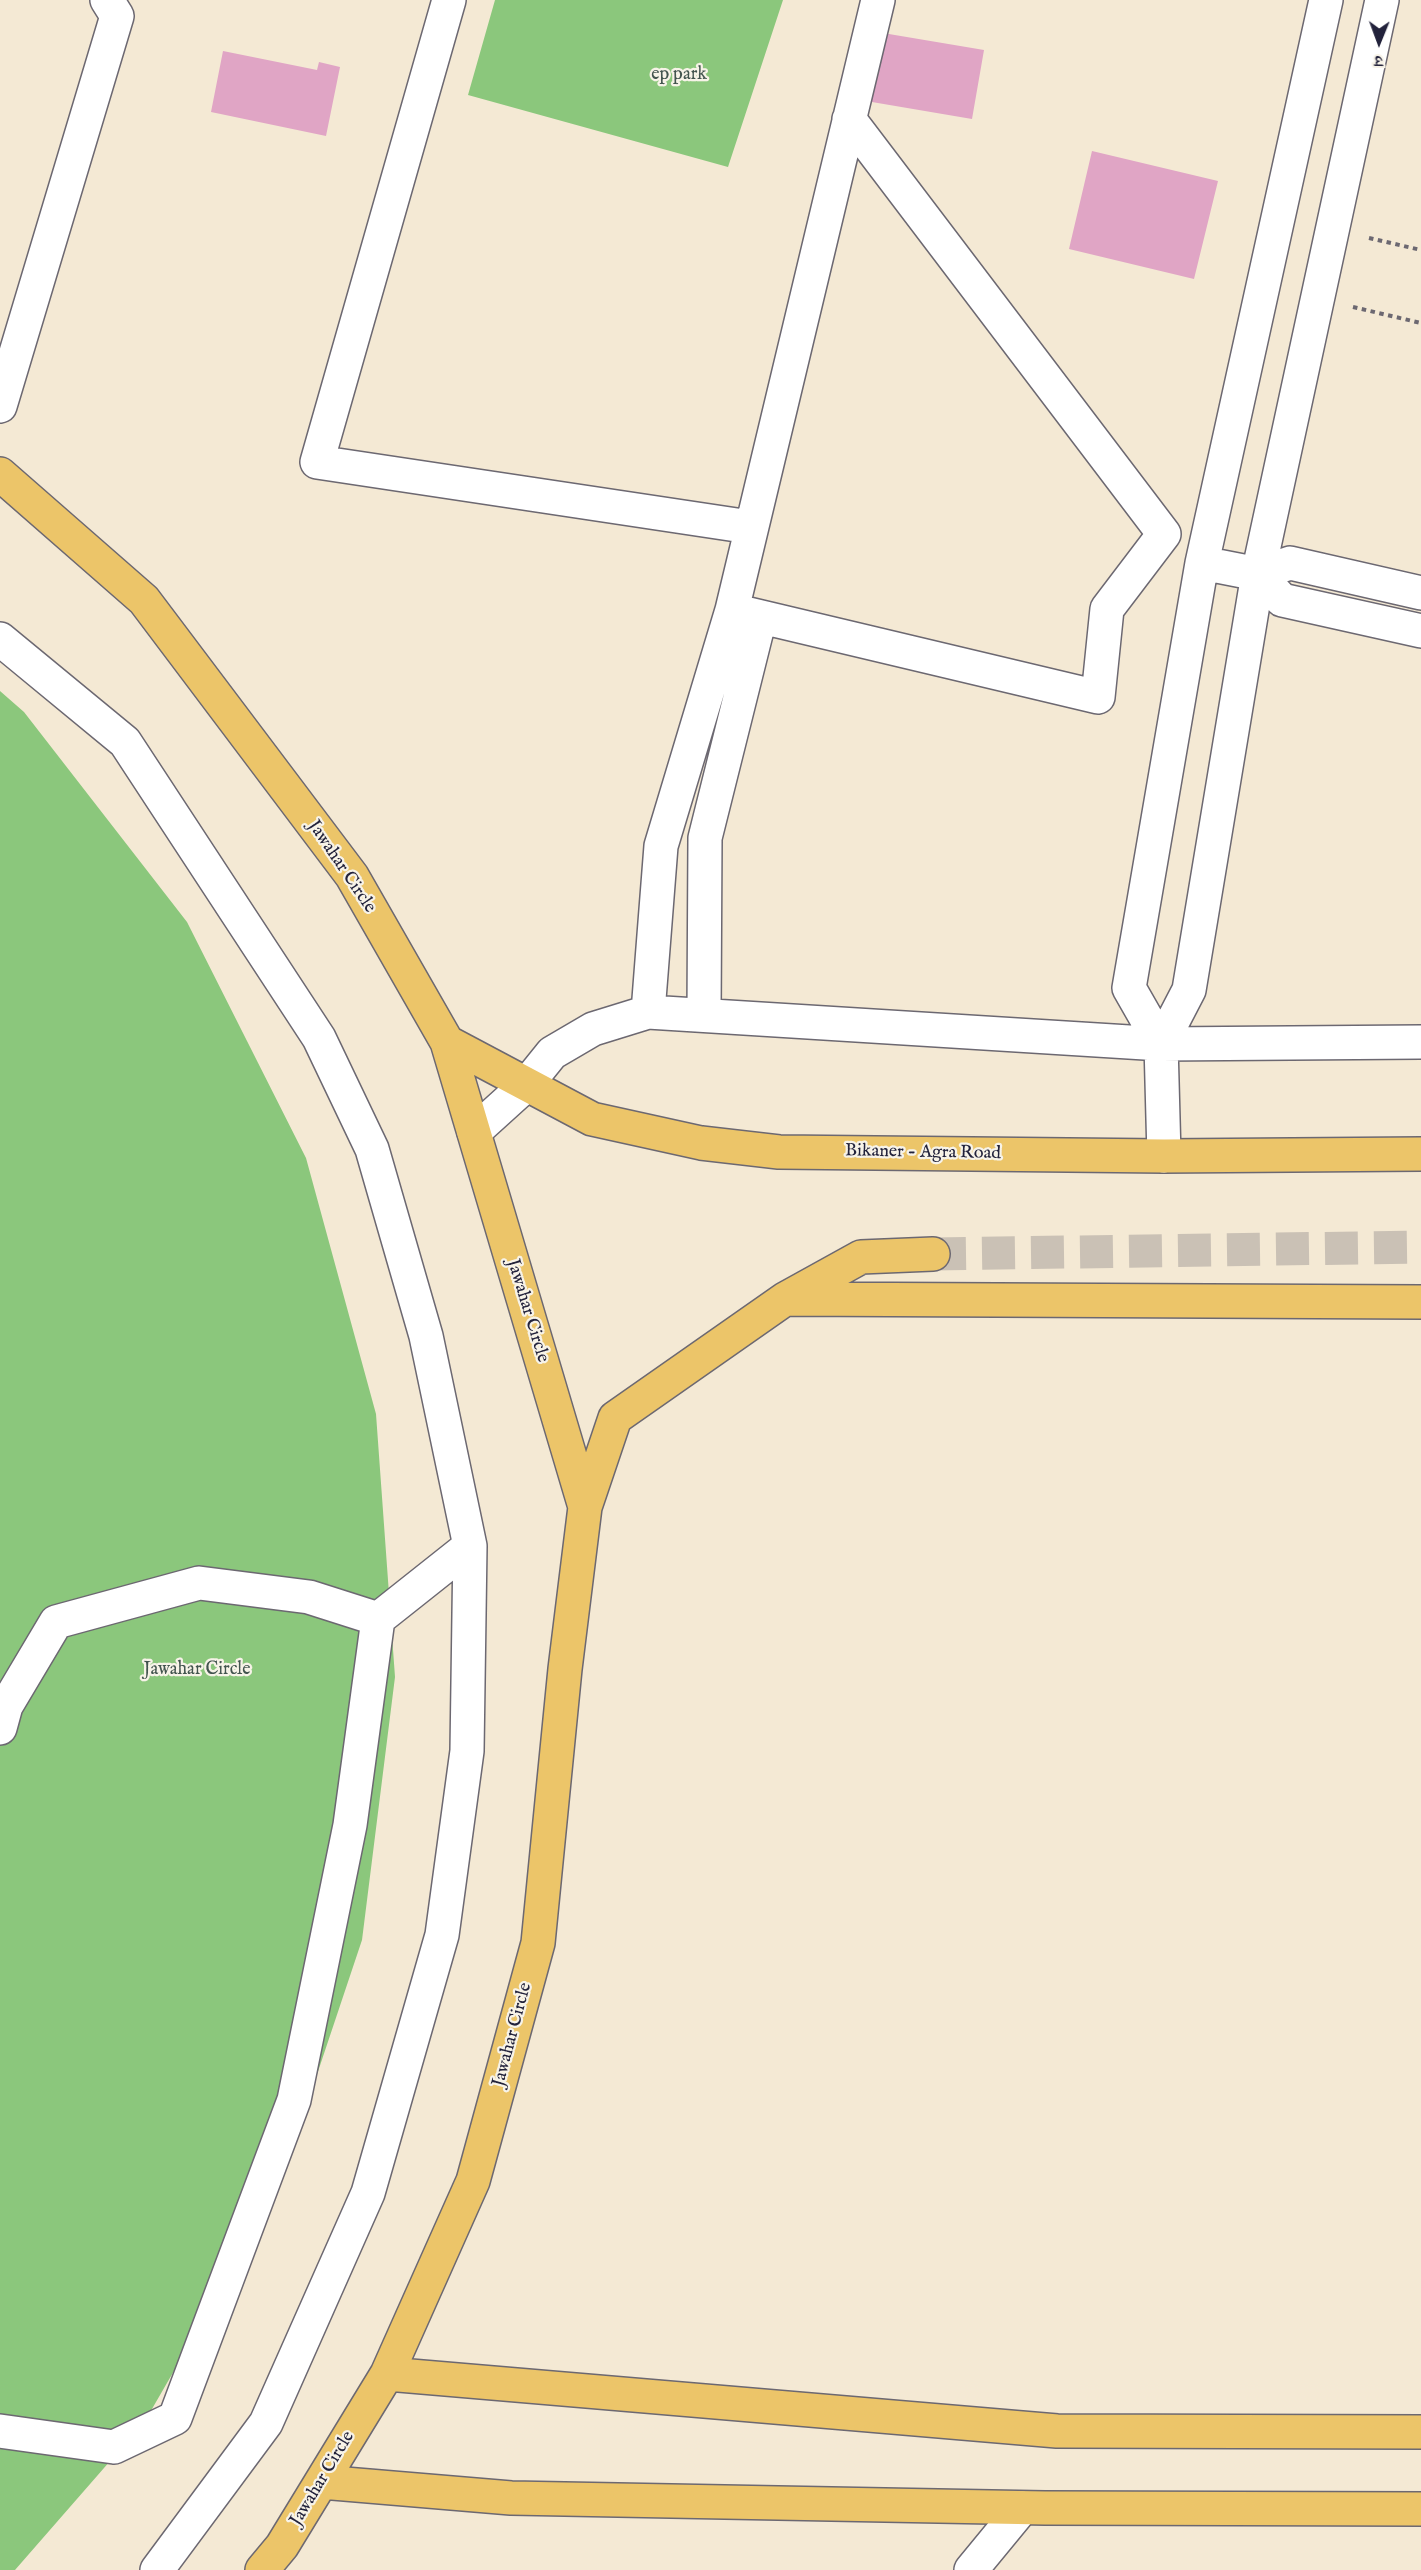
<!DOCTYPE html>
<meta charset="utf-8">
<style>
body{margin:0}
#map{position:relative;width:1421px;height:2570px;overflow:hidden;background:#f4e9d4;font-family:"IM FELL English","Noto Serif Devanagari",serif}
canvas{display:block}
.north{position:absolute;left:1349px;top:12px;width:60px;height:60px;-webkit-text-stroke:4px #f7f3e8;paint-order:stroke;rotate:181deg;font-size:16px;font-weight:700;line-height:24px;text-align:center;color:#22223b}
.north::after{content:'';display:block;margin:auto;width:21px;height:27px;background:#22223b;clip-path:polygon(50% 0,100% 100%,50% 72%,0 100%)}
</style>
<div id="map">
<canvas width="1421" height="2570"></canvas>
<div class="north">उ</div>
</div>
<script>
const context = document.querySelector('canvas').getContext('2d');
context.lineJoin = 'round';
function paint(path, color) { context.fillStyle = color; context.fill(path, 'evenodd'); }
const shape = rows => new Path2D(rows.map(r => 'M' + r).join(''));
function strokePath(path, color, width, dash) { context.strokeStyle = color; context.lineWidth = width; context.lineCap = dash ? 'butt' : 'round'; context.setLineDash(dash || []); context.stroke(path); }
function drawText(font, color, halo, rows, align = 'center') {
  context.font = font + ' "IM FELL English",serif'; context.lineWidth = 4.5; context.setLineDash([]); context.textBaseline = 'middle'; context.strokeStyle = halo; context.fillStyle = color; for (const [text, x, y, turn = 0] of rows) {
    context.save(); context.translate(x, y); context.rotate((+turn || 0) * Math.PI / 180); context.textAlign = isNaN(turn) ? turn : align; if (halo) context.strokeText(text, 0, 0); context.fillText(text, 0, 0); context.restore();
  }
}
const green = shape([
 [495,0,783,0,728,167,468,95],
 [0,691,24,712,187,922,306,1158,376,1414,395,1677,362,1940,278,2191,145,2421,15,2570,0,2570]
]);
const building = shape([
 [877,32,984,50,972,119,866,101],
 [223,51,317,70,319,62,340,67,326,136,211,112],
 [1092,151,1218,181,1194,279,1069,249]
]);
const majorTunnel = shape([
 [933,1254,1421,1247]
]);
const path = shape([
 [1369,238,1421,250],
 [1353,307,1421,323]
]);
const minor = shape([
 [449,0,317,462,750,527],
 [0,406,117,16,107,0],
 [1202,563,1258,574,1290,563,1421,593],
 [1258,574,1282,600,1421,631],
 [732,610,1098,697,1107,609,1164,534,849,119],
 [0,639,125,742,319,1038,372,1149,426,1336,470,1546,467,1751,442,1935,368,2193,266,2423,157,2570],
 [648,1012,661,846,732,610,878,0],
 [704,1015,705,838,760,618],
 [1161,1044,1189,990,1258,574,1382,0],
 [474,1132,527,1084,552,1053,593,1029,648,1012,1161,1044,1421,1042],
 [1164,1156,1161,1044,1129,988,1202,563,1326,0],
 [0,1728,6,1706,56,1622,199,1583,309,1597,378,1619],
 [0,2431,114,2447,175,2418,294,2100,350,1825,378,1619,470,1546],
 [971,2570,1022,2508]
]);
const major = shape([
 [0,474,144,600,352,876,447,1042,585,1507,565,1669,538,1943,473,2181,387,2374,282,2546,262,2570],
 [447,1042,592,1119,701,1143,779,1152,1164,1156,1421,1154],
 [785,1299,1421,1302],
 [585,1507,615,1418,785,1299,861,1257,933,1254],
 [387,2374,1057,2431,1421,2432],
 [321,2482,511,2498,1045,2508,1421,2509]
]);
const parkNames = [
 ["ep park",679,75],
 ["Jawahar Circle",197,1670]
];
const streetNames = [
 ["Jawahar Circle",341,867,56],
 ["Bikaner - Agra Road",923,1153,1],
 ["Jawahar Circle",527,1311,73],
 ["Jawahar Circle",513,2035,-75],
 ["Jawahar Circle",323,2479,-59]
];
paint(green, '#8bc77c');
paint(building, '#e0a5c5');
strokePath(majorTunnel, '#cac1b5', 33, [33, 16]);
strokePath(minor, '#6c6871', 36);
strokePath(major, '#6c6871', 36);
strokePath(path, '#6c6871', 4, [4.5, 4.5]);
strokePath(minor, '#fff', 33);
strokePath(major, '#ecc569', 33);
drawText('18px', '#42544e', '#f7f3e8', parkNames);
drawText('18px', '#22223b', '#f7f3e8', streetNames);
</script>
